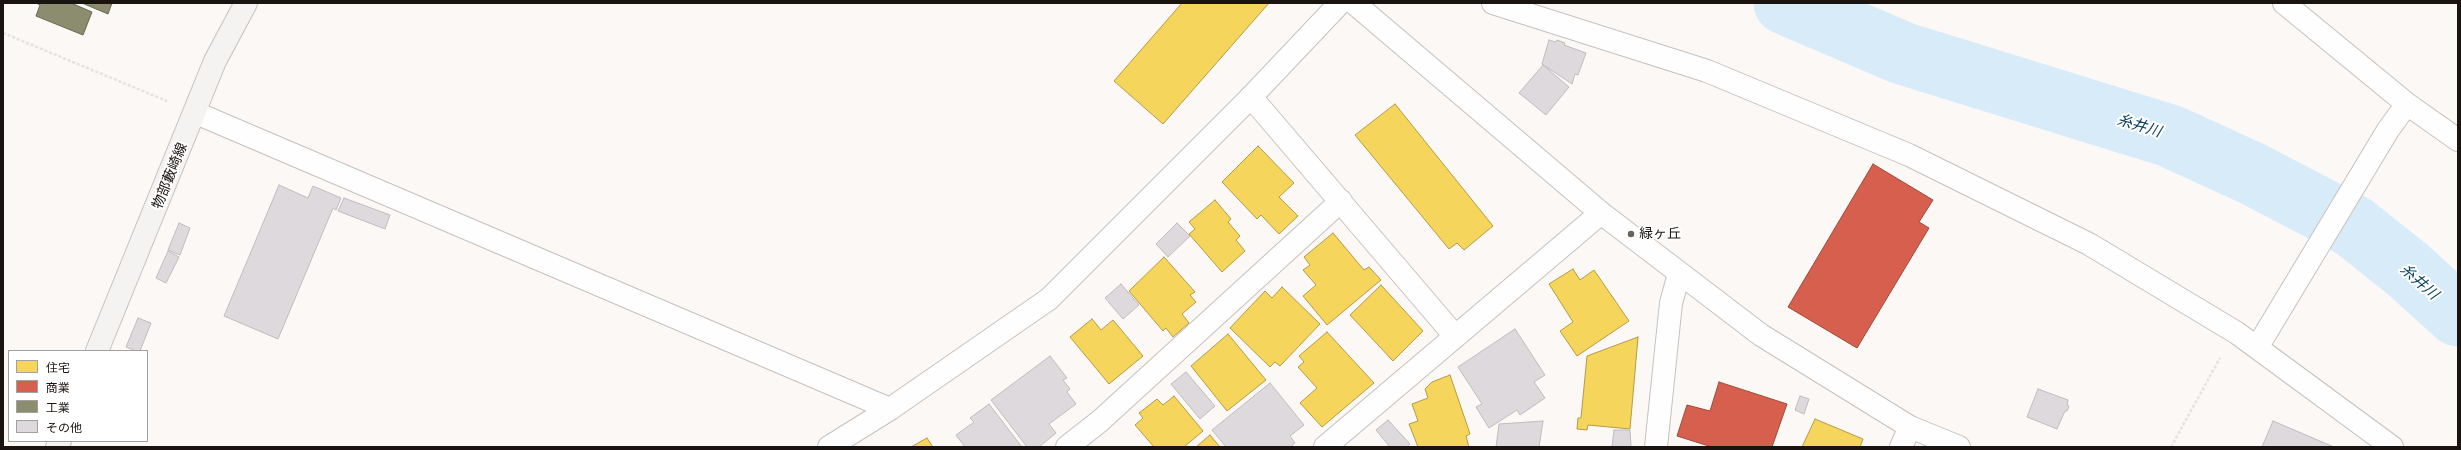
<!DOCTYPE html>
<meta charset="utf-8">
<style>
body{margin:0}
#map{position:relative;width:2461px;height:450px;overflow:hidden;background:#fbf8f6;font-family:Montserrat,"Noto Sans JP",sans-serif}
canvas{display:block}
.frame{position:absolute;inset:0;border:4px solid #1a130f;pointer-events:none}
.legend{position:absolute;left:8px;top:350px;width:140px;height:92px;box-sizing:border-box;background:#fff;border:1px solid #a3a19f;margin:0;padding:5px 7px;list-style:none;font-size:12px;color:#1a130f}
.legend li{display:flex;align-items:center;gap:8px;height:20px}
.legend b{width:20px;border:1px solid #a3a19f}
</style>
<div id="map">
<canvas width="2461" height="450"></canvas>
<div class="frame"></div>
<ul class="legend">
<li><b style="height:11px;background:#f6d55c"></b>住宅</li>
<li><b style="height:11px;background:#d6604d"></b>商業</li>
<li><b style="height:11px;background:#8c8c6e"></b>工業</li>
<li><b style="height:11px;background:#ddd9dc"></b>その他</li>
</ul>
</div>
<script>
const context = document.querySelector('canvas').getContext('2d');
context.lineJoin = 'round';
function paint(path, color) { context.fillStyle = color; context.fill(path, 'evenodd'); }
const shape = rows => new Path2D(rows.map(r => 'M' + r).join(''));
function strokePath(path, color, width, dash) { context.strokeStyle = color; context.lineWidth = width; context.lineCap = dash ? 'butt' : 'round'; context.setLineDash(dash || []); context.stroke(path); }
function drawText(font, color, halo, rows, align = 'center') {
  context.font = font + ' Montserrat,"Noto Sans JP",sans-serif'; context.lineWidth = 4; context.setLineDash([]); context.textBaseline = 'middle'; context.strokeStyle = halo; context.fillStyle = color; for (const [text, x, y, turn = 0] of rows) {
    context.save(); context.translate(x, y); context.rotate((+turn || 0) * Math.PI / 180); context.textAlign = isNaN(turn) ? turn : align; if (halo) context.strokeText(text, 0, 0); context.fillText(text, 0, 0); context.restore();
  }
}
const homes = shape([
 [1182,3,1269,3,1163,124,1114,81,1182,3],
 [1395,104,1493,226,1464,250,1457,243,1449,249,1355,135,1395,104],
 [1258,146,1294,183,1279,197,1298,216,1279,234,1261,215,1257,219,1222,182,1258,146],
 [1215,200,1231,219,1228,222,1240,236,1236,240,1245,251,1222,272,1189,234,1195,229,1189,222,1215,200],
 [1333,233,1364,270,1369,267,1381,280,1327,325,1303,296,1316,285,1303,270,1310,265,1304,257,1333,233],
 [1164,257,1195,292,1190,295,1196,302,1182,314,1189,323,1173,337,1166,328,1163,331,1129,291,1164,257],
 [1573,269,1580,280,1594,270,1629,321,1577,356,1560,331,1573,322,1549,284,1573,269],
 [1381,285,1423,331,1393,361,1350,315,1381,285],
 [1282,287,1320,324,1280,366,1275,362,1270,367,1230,328,1265,291,1272,298,1282,287],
 [1092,319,1101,330,1113,320,1143,356,1109,384,1070,337,1092,319],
 [1327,332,1374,383,1322,427,1300,403,1317,388,1298,367,1304,362,1299,356,1327,332],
 [1228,334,1266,380,1227,411,1191,366,1228,334],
 [1638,337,1630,429,1588,425,1587,430,1577,429,1578,418,1581,418,1587,356,1638,337],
 [1450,375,1465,419,1470,434,1466,436,1469,447,1418,447,1409,424,1418,421,1412,404,1428,398,1425,389,1432,382,1450,375],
 [1174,396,1203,431,1184,447,1154,447,1135,425,1143,418,1139,413,1157,399,1163,405,1174,396],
 [1815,419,1863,439,1860,447,1802,447,1815,419],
 [1210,435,1220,447,1196,447,1210,435],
 [927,438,933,447,911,447,927,438]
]);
const shops = shape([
 [1873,164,1933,200,1919,222,1929,228,1857,348,1788,307,1873,164],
 [1719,382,1787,404,1772,447,1712,447,1677,436,1687,405,1710,411,1719,382]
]);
const industry = shape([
 [36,3,71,3,92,12,83,35,36,16,40,5,36,3],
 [82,3,112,3,108,14,82,3]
]);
const river = shape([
 [1785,3,1902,53,2170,136,2251,173,2353,226,2407,269,2458,315]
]);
const building = shape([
 [1549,40,1556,42,1557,40,1565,43,1564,45,1586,53,1578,75,1575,74,1572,84,1542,64,1549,40],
 [1543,65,1569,87,1546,115,1519,93,1543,65],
 [279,185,308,198,313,186,341,198,336,210,333,208,278,339,224,316,279,185],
 [344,198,390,215,385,229,338,211,344,198],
 [179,223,190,228,180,255,168,250,179,223],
 [1177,223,1190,236,1168,257,1156,244,1177,223],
 [168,251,179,257,166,283,156,278,168,251],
 [1121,284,1139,305,1123,319,1105,298,1121,284],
 [138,318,151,323,140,351,136,351,126,347,138,318],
 [1515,329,1545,375,1534,382,1545,398,1520,415,1517,410,1489,428,1476,407,1482,404,1458,367,1515,329],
 [1050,356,1067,378,1063,380,1070,389,1067,392,1076,404,1049,424,1056,433,1039,447,1027,447,991,400,1050,356],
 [1186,372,1215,406,1200,419,1171,384,1186,372],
 [1270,383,1304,425,1290,436,1295,443,1290,447,1226,447,1212,430,1270,383],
 [2038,389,2068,400,2067,405,2069,406,2067,411,2065,411,2057,429,2027,417,2038,389],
 [1800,396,1809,399,1804,414,1795,410,1800,396],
 [989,404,1022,447,965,447,956,435,974,422,970,418,989,404],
 [1388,420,1410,444,1407,447,1390,447,1376,430,1388,420],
 [1543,421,1539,447,1496,447,1499,424,1543,421],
 [2273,421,2334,447,2262,447,2273,421],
 [1614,430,1630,430,1631,447,1612,447,1614,430]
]);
const path = shape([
 [3,33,167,101],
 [2171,447,2220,358]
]);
const minor = shape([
 [1493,3,1707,71,1909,155,2089,244,2237,333,2392,447],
 [2284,3,2407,104,2458,140],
 [1251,97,1455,336],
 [196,113,890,409],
 [2258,346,2388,130,2407,104],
 [1067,447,1100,421,1341,201],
 [1325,447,1601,213],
 [1656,447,1671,303,1679,274],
 [1901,447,1910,427]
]);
const tertiary = shape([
 [1354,3,1601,213,1761,335,1910,427,1959,447],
 [829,447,890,409,1049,299,1251,97,1340,3]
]);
const secondary = shape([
 [97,351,215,61,246,3],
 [57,447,60,441]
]);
const markers = [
 [1631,234,4,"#696360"]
];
const streetNames = [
 ["物部藪崎線",170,176,-68]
];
const poiNames = [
 ["緑ヶ丘",1639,234]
];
const waterNames = [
 ["糸井川",2139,126,17],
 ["糸井川",2419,282,41]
];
paint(homes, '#f6d55c');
strokePath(homes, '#b49b45', 1);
paint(shops, '#d6604d');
strokePath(shops, '#9e493a', 1);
paint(industry, '#8c8c6e');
strokePath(industry, '#6a6852', 1);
strokePath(river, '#d7ebf9', 63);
paint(building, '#ddd9dc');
strokePath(building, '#bebcbe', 1);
strokePath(minor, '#c6c1bd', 24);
strokePath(tertiary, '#c6c1bd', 24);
strokePath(secondary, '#c6c1bd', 24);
strokePath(path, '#e4e3e2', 2.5, [3, 2]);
strokePath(minor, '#fefefe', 22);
strokePath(tertiary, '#fefefe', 22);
strokePath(secondary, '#f5f2f2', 22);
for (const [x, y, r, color] of markers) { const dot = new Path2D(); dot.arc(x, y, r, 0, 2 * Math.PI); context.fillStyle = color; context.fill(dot); strokePath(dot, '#fff', 1.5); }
drawText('14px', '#1a130f', '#fff', streetNames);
drawText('14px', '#1a130f', '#fff', poiNames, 'left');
drawText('italic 15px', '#0c445f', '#fff', waterNames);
</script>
